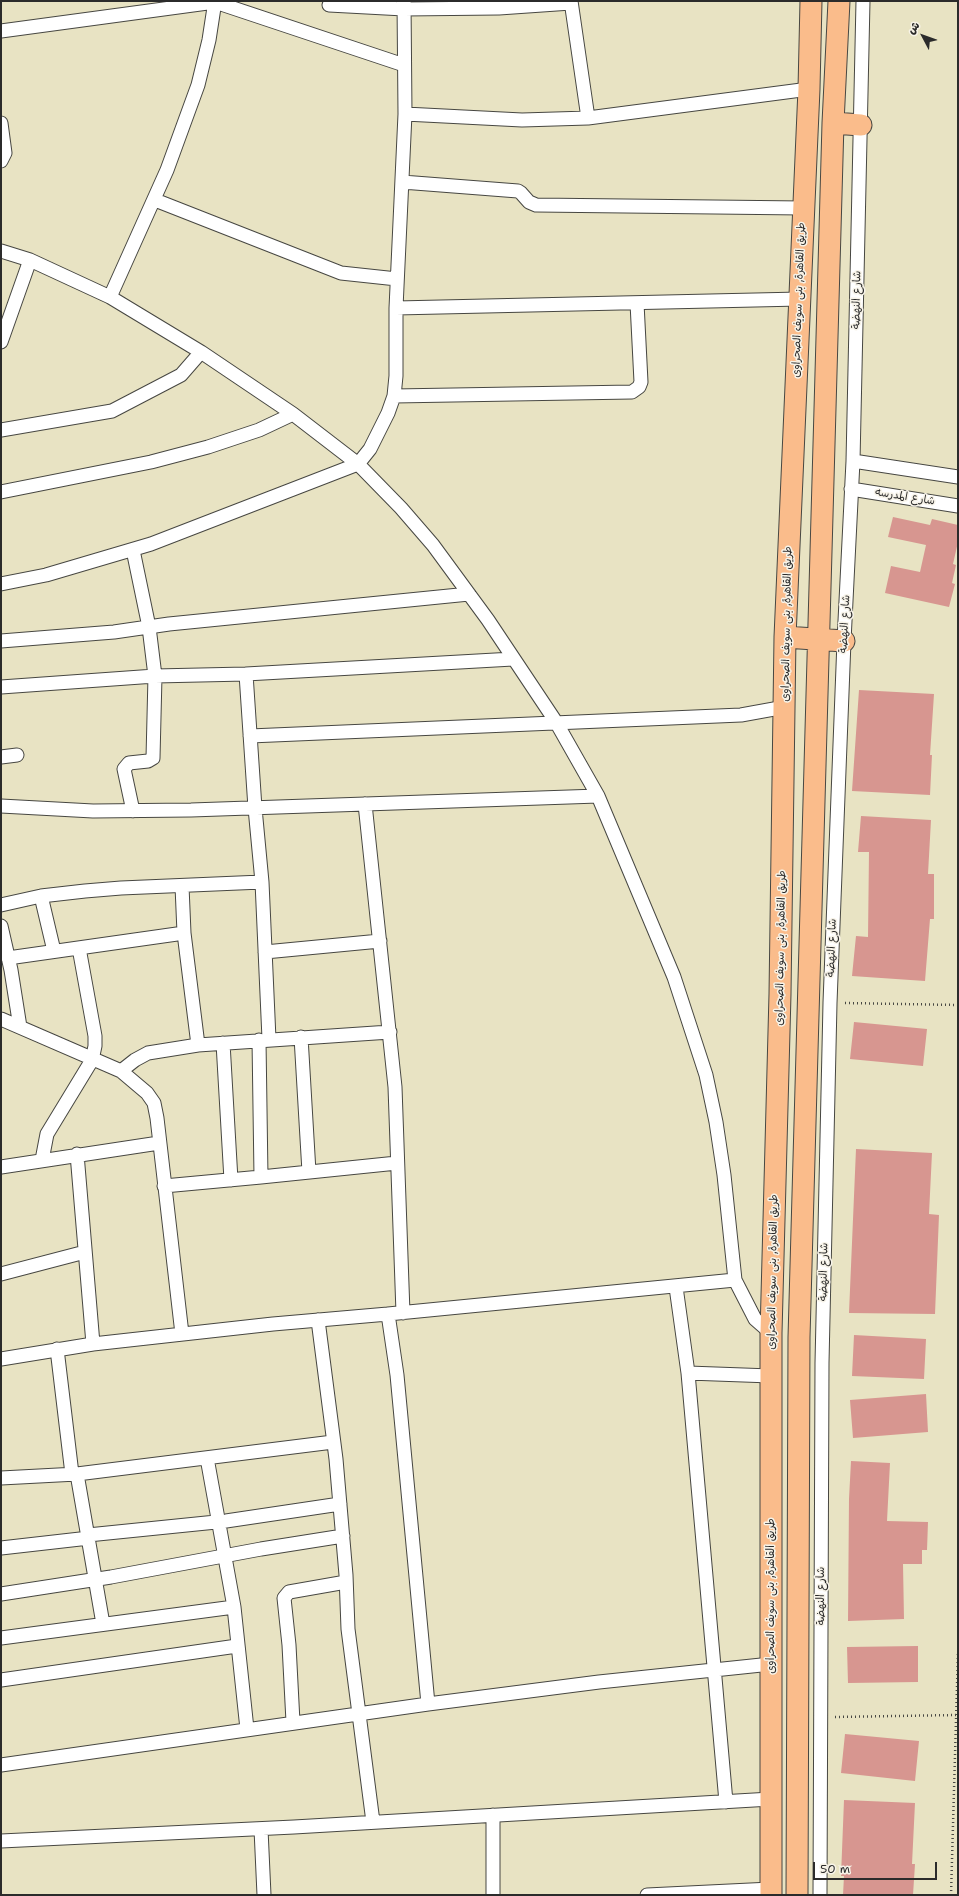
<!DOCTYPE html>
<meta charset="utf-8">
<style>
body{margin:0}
#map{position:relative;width:959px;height:1896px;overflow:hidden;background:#e8e3c3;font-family:"Shantell Sans","Playpen Sans Arabic",sans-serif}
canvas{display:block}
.frame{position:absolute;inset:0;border:2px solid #2b2b2b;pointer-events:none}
.north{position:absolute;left:903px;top:16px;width:40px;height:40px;-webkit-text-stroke:3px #f7f3e8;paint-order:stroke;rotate:311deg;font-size:11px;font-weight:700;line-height:16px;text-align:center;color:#2b2b2b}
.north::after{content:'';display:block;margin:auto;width:14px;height:18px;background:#2b2b2b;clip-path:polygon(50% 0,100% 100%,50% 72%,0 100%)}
.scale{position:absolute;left:813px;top:1862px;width:124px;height:18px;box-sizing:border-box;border:2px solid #2b2b2b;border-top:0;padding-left:5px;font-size:12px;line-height:14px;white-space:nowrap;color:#2b2b2b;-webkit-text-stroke:3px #f7f3e8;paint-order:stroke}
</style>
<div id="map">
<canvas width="959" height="1896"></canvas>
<div class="frame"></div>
<div class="north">ش</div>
<div class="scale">50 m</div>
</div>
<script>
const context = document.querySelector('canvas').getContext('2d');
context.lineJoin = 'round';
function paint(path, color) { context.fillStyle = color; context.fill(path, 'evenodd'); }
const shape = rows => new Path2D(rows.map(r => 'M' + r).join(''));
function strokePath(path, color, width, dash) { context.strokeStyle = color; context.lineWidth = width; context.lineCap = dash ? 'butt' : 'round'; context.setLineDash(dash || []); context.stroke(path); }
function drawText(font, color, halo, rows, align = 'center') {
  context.font = font + ' "Shantell Sans","Playpen Sans Arabic",sans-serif'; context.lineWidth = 3; context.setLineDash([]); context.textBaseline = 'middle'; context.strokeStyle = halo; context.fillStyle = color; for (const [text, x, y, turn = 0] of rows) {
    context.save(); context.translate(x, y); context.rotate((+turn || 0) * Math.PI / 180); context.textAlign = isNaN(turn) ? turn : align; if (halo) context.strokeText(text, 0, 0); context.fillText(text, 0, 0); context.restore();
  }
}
const building = shape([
 [893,517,930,525,932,519,958,525,958,542,953,564,956,565,952,583,955,584,949,607,885,593,891,566,920,572,926,545,888,537],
 [859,690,934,694,930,755,932,755,930,795,852,791],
 [861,816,931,820,928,874,934,874,934,919,930,919,925,981,852,976,856,936,868,937,869,852,858,852],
 [854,1022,927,1029,923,1066,850,1059],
 [856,1149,932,1153,929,1214,939,1215,935,1314,849,1313],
 [854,1335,926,1339,924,1379,852,1376],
 [926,1394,928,1432,853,1438,850,1400],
 [851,1461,890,1463,887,1521,928,1522,927,1550,922,1550,922,1564,903,1564,904,1619,848,1621,849,1499],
 [918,1646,918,1682,848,1683,847,1647],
 [845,1734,919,1741,915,1781,841,1773],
 [844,1800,915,1803,912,1864,915,1864,913,1895,843,1895,844,1876,841,1876]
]);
const path = shape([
 [845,1003,958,1005],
 [835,1717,956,1715],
 [951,1895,958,1651]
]);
const minor = shape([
 [571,1,588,118],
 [329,5,404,9,499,8,571,3],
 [1,31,215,2,404,65],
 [405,114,522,120,588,118,809,89],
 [1,123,5,153,1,161],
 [402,182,518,191,521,193,529,202,536,205,803,208],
 [155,200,341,273,397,279],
 [1,251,30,260,110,297,201,352,293,414,358,464,401,508,433,545,488,620,556,722,598,796,674,977,706,1075,716,1122,724,1175,735,1280,755,1319,771,1333],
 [110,297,167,170,198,85,209,40,215,1],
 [396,308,800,299],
 [1,342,30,260],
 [394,396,632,392,639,387,641,382,637,303],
 [1,430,112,411,181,375,201,352],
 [853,461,958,477],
 [851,489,958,506],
 [1,492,151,462,208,447,259,430,293,414],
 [1,584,46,575,151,544,358,464,370,449,388,413,394,396,396,376,396,308,405,114,404,1],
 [1,641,114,632,169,624,469,594],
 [246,674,255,808,262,882,269,1039],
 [1,687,155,676,246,674,513,659],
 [250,736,741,715,785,707],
 [1,757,17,755],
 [365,804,395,1087,403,1313],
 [1,806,93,811,191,810,598,796],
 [133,811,124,769,129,763,148,761,153,758,155,676,149,627,133,550],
 [182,886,184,933,198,1045],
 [41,896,54,951],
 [1,905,41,896,85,891,121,888,262,882],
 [1,926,11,970,20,1027],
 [265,952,380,941],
 [8,958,184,933],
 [1,1019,121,1071,147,1093,154,1103,157,1118,182,1334],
 [301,1037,309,1172],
 [259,1040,261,1177],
 [223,1043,231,1180],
 [121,1071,135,1060,148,1053,198,1045,390,1032],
 [77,1154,93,1344],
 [42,1160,47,1134,92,1060,95,1046,95,1036,79,948],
 [1,1167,159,1143],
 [164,1186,261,1177,397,1163],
 [1,1274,85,1252],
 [676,1287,688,1373,771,1376],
 [388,1314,397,1375,428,1704],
 [318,1320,336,1459,346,1575,348,1629,373,1822],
 [57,1349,72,1474],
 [1,1359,93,1344,273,1324,388,1314,735,1280],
 [688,1373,726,1802],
 [207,1458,234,1607,247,1729],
 [77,1474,103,1624],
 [1,1478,77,1474,333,1442],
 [88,1535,226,1521,340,1504],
 [1,1548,89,1538],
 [1,1594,111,1577,261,1549,343,1536],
 [1,1638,234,1607],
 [1,1680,237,1646],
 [293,1722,289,1645,284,1598,289,1592,346,1582],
 [1,1765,428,1704,599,1682,771,1664],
 [493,1815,493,1895],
 [261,1829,264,1895],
 [1,1841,294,1827,771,1799],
 [647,1895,771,1889],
 [820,1895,822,1363,830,1003,844,641,853,461,863,1]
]);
const primary = shape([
 [833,123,861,125],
 [785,637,844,641],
 [771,1895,771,1333,780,994,785,637,809,89,811,1],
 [797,1895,799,1337,833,123,839,1]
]);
const streetNames = [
 ["طريق القاهرة, بنى سويف الصحراوى",799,300,-88],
 ["شارع النهضة",857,300,-89],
 ["شارع المدرسه",905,497,9],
 ["طريق القاهرة, بنى سويف الصحراوى",787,624,-89],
 ["شارع النهضة",845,624,-87],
 ["طريق القاهرة, بنى سويف الصحراوى",781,948,-89],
 ["شارع النهضة",832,948,-88],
 ["طريق القاهرة, بنى سويف الصحراوى",773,1272,-89],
 ["شارع النهضة",824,1272,-89],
 ["طريق القاهرة, بنى سويف الصحراوى",771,1596,-90],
 ["شارع النهضة",821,1596,-90]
];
paint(building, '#d79690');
strokePath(minor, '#474742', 15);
strokePath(primary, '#474742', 23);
strokePath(path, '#474742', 2.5, [1, 3]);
strokePath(minor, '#fff', 13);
strokePath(primary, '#fabc8b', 21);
drawText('11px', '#2b2b2b', '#f7f3e8', streetNames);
</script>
